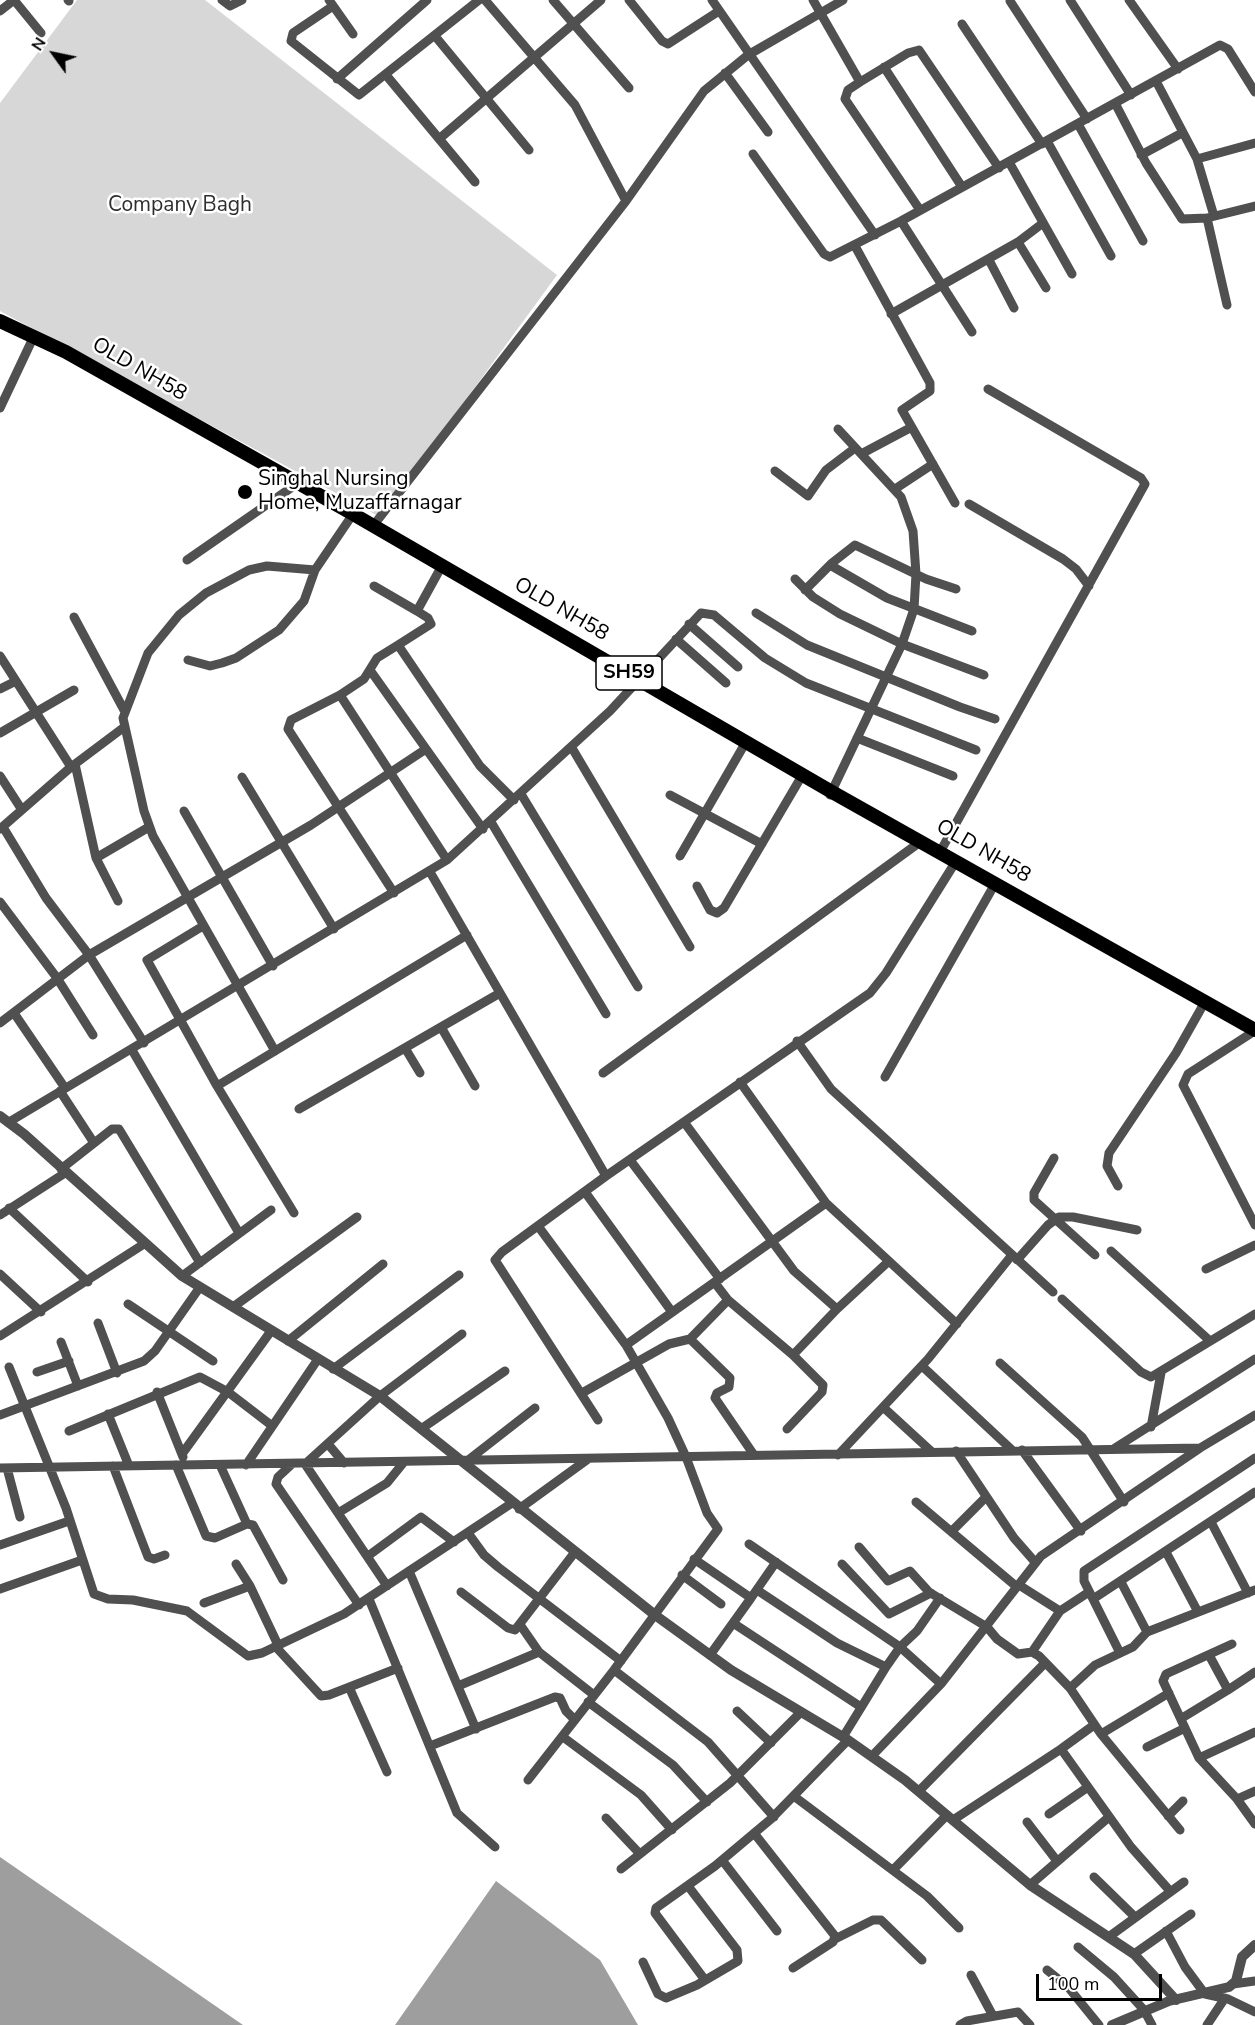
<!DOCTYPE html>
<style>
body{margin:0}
#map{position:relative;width:1255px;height:2025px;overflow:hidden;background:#fff;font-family:"Nunito Sans",sans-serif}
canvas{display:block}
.north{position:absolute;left:24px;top:24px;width:60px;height:60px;-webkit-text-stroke:4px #fff;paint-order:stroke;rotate:303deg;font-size:16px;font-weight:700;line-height:24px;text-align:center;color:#000}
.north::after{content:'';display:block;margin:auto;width:21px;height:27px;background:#000;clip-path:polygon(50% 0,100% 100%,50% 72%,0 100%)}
.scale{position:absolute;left:1036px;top:1974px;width:126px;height:27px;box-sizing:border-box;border:3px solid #000;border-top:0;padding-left:8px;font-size:18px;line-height:21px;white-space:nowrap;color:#000;-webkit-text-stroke:4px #fff;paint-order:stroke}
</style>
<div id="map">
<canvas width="1255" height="2025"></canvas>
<div class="north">N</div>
<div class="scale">100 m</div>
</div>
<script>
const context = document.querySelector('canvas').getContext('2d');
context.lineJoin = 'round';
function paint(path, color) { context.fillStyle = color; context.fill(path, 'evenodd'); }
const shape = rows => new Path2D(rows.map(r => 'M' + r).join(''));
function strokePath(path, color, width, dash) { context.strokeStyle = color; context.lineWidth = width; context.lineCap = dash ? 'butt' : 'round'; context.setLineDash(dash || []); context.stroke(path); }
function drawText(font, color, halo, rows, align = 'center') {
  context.font = font + ' "Nunito Sans",sans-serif'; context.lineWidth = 5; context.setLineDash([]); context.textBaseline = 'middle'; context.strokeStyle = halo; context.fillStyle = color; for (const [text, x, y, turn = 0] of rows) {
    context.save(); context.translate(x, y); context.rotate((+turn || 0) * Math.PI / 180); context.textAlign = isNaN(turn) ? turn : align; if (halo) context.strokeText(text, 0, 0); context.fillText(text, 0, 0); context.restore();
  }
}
const green = shape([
 [77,0,205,0,557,275,380,517,0,311,0,103]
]);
const water = shape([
 [0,1857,243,2025,0,2025],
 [496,1881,600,1960,638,2025,395,2025]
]);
const minor = shape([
 [14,0,41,33],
 [68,0,69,1],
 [222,0,230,6,242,0],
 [329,0,353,34],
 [485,0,575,105,626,201],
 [553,0,629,88],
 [629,0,662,41,668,44,719,11],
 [712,0,875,235],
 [813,0,860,82,908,53,919,50,999,168],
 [1070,0,1131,95],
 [1129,0,1178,69],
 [1010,1,1087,119],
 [333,6,293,33,291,41,359,95,479,0],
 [0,11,14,0],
 [962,24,1042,144],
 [435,36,529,150],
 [884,67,962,187],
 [725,73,768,132],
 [386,75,475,182],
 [337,79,427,0],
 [1156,81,1197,159,1214,216],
 [860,82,848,90,845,99,920,210],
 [1115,103,1146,163,1182,219,1207,218,1255,206],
 [1078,124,1143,241],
 [439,139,601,0],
 [1047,141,1111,256],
 [753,154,824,254,830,257,901,221,1220,45,1228,49,1255,92],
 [1141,155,1182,133],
 [1197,159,1255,143],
 [1009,162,1072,274],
 [1207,218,1227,305],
 [901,221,972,332],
 [1018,242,1043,223],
 [855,246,930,383,930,391,902,410,955,503],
 [989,260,1014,308],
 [891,314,1018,242,1046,288],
 [0,408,34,336],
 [861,454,910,428],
 [775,471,808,496,826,470,855,448],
 [895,489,933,464],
 [969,504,1063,559,1076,569,1089,586],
 [373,526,626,201,704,91,748,55,843,0],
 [187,560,298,483],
 [830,565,887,598,972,631],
 [439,571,417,611,428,618,431,624,398,645,480,766,514,800],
 [795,579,813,597,840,614,902,644,984,675],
 [374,586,417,611],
 [805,590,832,563,855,545,926,579,956,589],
 [756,613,807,645,960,707,995,719],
 [74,617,124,710],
 [689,624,738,667],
 [676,639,726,683],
 [398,645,377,658,364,679,340,695,447,860],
 [0,656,71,767],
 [188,660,210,666,222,663,236,658,279,630,304,601,315,570],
 [370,670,483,829],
 [0,689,16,681],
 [340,695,291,720,288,729,394,893],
 [0,733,74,690],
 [857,738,953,776],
 [572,748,690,947],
 [75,764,96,858,149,827],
 [0,776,22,810],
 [242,777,334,929],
 [521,794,638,987],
 [670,795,762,844],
 [830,795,902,644,914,609,916,574,913,531,901,497,838,429],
 [184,811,273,966],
 [491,822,606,1014],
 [3,827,46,898,89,955,144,1043],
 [0,829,71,767,123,728],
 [940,852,1145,484,1141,478,988,389],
 [680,856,743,747],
 [96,858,118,901],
 [430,872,606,1176],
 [697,886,710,910,717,913,724,908,800,779],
 [0,902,57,978,93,1035],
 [203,926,147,960,217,1086,294,1213],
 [14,1013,65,1088],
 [0,1023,89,955,311,825,426,749],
 [441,1027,475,1086],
 [1253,1029,1250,1034,1188,1074,1183,1085,1255,1225],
 [797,1041,831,1089,1053,1292],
 [405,1048,420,1073],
 [132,1050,239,1233],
 [275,1051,153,836,144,811,123,718,148,653,179,615,206,593,249,570,267,566,315,570,353,514],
 [603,1073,916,845],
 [885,1077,992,889],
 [740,1082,826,1203,957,1324],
 [217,1086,467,935],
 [60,1091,94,1143],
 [299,1109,500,993],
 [9,1122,447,860,610,711,701,613,714,615,765,658,806,683,976,750],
 [684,1122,794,1271,837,1309],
 [1054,1158,1034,1193,1034,1200,1095,1255],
 [630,1160,720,1279],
 [61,1169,112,1129,119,1129,200,1263],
 [1118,1186,1107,1166,1109,1153,1176,1053,1202,1007],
 [585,1192,672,1312],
 [9,1208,88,1282],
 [0,1215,65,1173],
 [1111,1251,1209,1340],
 [1017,1260,1048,1225,1059,1217,1073,1217,1137,1230],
 [1206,1269,1255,1245],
 [0,1274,41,1312],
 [182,1276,271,1210],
 [715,1283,728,1300,793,1355,823,1385,822,1392,787,1429],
 [1062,1299,1141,1372,1151,1377,1255,1314],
 [128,1304,213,1361],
 [233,1307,357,1217],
 [98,1323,117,1373],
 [0,1336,144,1244],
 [690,1339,730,1378,729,1387,717,1393,715,1398,754,1455],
 [288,1341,383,1264],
 [61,1342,78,1386],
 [626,1345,826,1203],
 [793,1355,837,1309,889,1261],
 [1000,1363,1082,1437,1124,1502],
 [922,1366,1012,1450],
 [9,1367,66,1508,94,1594,108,1599,133,1600,187,1611,248,1656,262,1653,344,1614,512,1503],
 [333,1369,459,1275],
 [37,1372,69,1361],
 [157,1392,183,1457],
 [582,1393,669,1344,690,1339,728,1300],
 [883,1407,932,1452],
 [108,1414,129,1466],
 [0,1415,144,1361,155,1351,200,1287],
 [598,1420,495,1260,502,1252,606,1176,870,993,886,973,953,866],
 [1151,1427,1161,1373],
 [421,1429,505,1371],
 [69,1431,200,1377,228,1392,271,1425],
 [328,1444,344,1463],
 [1115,1448,1255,1359],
 [1022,1450,1081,1531],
 [956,1451,1014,1538,1035,1562],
 [182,1454,271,1331],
 [838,1455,928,1359,1012,1255],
 [467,1461,535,1408],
 [292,1464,278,1477,276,1484,359,1605],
 [176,1465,206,1536,215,1538,247,1524,253,1525,283,1580],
 [220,1465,247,1524],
 [246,1465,318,1359],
 [113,1466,148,1557,154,1559,165,1555],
 [0,1468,1200,1448],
 [7,1468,20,1517],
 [916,1502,1017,1587],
 [519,1509,588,1459],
 [338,1513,387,1483,404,1462],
 [1211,1522,1248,1593],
 [952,1531,986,1497],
 [468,1533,484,1555,498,1567,621,1661],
 [749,1544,900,1647,941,1684],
 [0,1545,69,1521],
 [859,1547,888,1581,910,1571,929,1592,987,1627,997,1639,1018,1654,1032,1652,1039,1656,1070,1688,1101,1734,1180,1830],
 [1166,1552,1198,1612],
 [368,1556,421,1517,454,1542],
 [694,1559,751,1598,776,1562],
 [236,1564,250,1586,278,1645],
 [842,1564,889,1614,931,1593],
 [409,1571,476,1729],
 [682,1575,721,1604],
 [1121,1582,1147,1632],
 [1019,1585,1060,1611],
 [387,1586,305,1464,380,1396,462,1334],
 [0,1589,82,1560],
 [757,1590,837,1643,886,1667],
 [461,1592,508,1628,515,1630,575,1552],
 [369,1599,457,1813,495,1847],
 [1093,1599,1255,1492],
 [204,1603,250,1586],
 [733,1623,861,1707],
 [521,1626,539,1652,594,1695],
 [1232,1644,1166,1674,1163,1681,1199,1758,1237,1799,1255,1824],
 [275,1646,321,1696,329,1695,398,1668],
 [1032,1652,1060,1611,1089,1592],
 [1120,1653,1084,1581,1084,1571,1255,1458],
 [710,1655,751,1598],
 [1209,1655,1228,1690,1255,1672],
 [614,1670,708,1742,774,1817],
 [458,1686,539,1652],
 [349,1687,387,1772],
 [1070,1688,1095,1665,1133,1647,1147,1632,1255,1590],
 [588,1702,673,1765,707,1802],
 [737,1711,771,1743],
 [1182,1718,1228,1690],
 [1101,1734,1169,1693],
 [563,1737,641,1795,672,1830],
 [843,1737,886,1667,900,1647,917,1631,940,1598],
 [430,1746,555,1697,560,1698,566,1711,575,1720],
 [1147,1747,1185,1728],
 [1061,1749,1131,1847,1170,1891],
 [872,1756,941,1684,1041,1556,1200,1448,1255,1415],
 [1199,1758,1255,1732],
 [528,1780,614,1670,718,1529,707,1513,686,1457,668,1418,626,1345,538,1226],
 [919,1791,1045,1663],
 [795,1797,927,1896,959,1928],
 [1237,1799,1255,1791],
 [1049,1814,1088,1787],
 [1168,1816,1183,1801],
 [606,1818,640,1854],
 [953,1820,1061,1749,1094,1725],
 [1027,1822,1057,1861],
 [754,1833,835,1936,833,1942,793,1968],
 [722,1860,777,1931],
 [621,1869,730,1783,801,1712],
 [893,1870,947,1815],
 [1094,1877,1135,1917],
 [1030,1885,1109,1817],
 [1166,1931,1185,1967,1205,1994,1228,1999,1255,2012],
 [1110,1936,1184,1882],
 [835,1939,873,1920,881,1920,922,1960],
 [1078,1947,1114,1977,1144,2010,1152,2025],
 [1134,1954,1191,1914],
 [643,1962,658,1994,666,1998,697,1985,738,1961,737,1950,688,1886],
 [1047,1970,1068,1987,1099,2025],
 [971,1975,993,2016],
 [705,1980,655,1913,656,1908,715,1866,771,1819,848,1740],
 [1233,1984,1255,1981],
 [960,2025,967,2021,1018,2012,1030,2025],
 [1207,2025,1225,1998]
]);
const tertiary = shape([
 [0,1116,24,1134,182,1276,380,1396,655,1615,731,1670,848,1740,905,1780,1030,1885,1134,1954,1176,2000],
 [1112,2025,1169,2001,1229,1987,1236,1981,1242,1957,1255,1945]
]);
const primary = shape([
 [0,321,66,352,353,514,832,792,1255,1030]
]);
const markers = [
 [245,492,8,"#000"]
];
const shields = [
 [629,673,66]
];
const shieldNames = [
 ["SH59",629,673]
];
const parkNames = [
 ["Company Bagh",180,206]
];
const streetNames = [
 ["OLD NH58",139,370,30],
 ["OLD NH58",561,610,30],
 ["OLD NH58",983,852,30]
];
const poiNames = [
 ["Singhal Nursing",258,480],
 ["Home, Muzaffarnagar",258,504]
];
paint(green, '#d7d7d7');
paint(water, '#9e9e9e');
strokePath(minor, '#505050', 9);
strokePath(tertiary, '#505050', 10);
strokePath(primary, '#000', 14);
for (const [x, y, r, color] of markers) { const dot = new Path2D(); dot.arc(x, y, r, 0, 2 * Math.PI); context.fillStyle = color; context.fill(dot); strokePath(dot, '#fff', 2); }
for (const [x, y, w] of shields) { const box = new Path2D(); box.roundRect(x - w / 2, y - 17, w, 34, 4.5); context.fillStyle = '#fff'; context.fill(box); strokePath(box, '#000', 1.5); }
drawText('bold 20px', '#000', null, shieldNames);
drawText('21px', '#2e2e2e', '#fff', parkNames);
drawText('21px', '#000', '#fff', streetNames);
drawText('21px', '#000', '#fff', poiNames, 'left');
</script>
